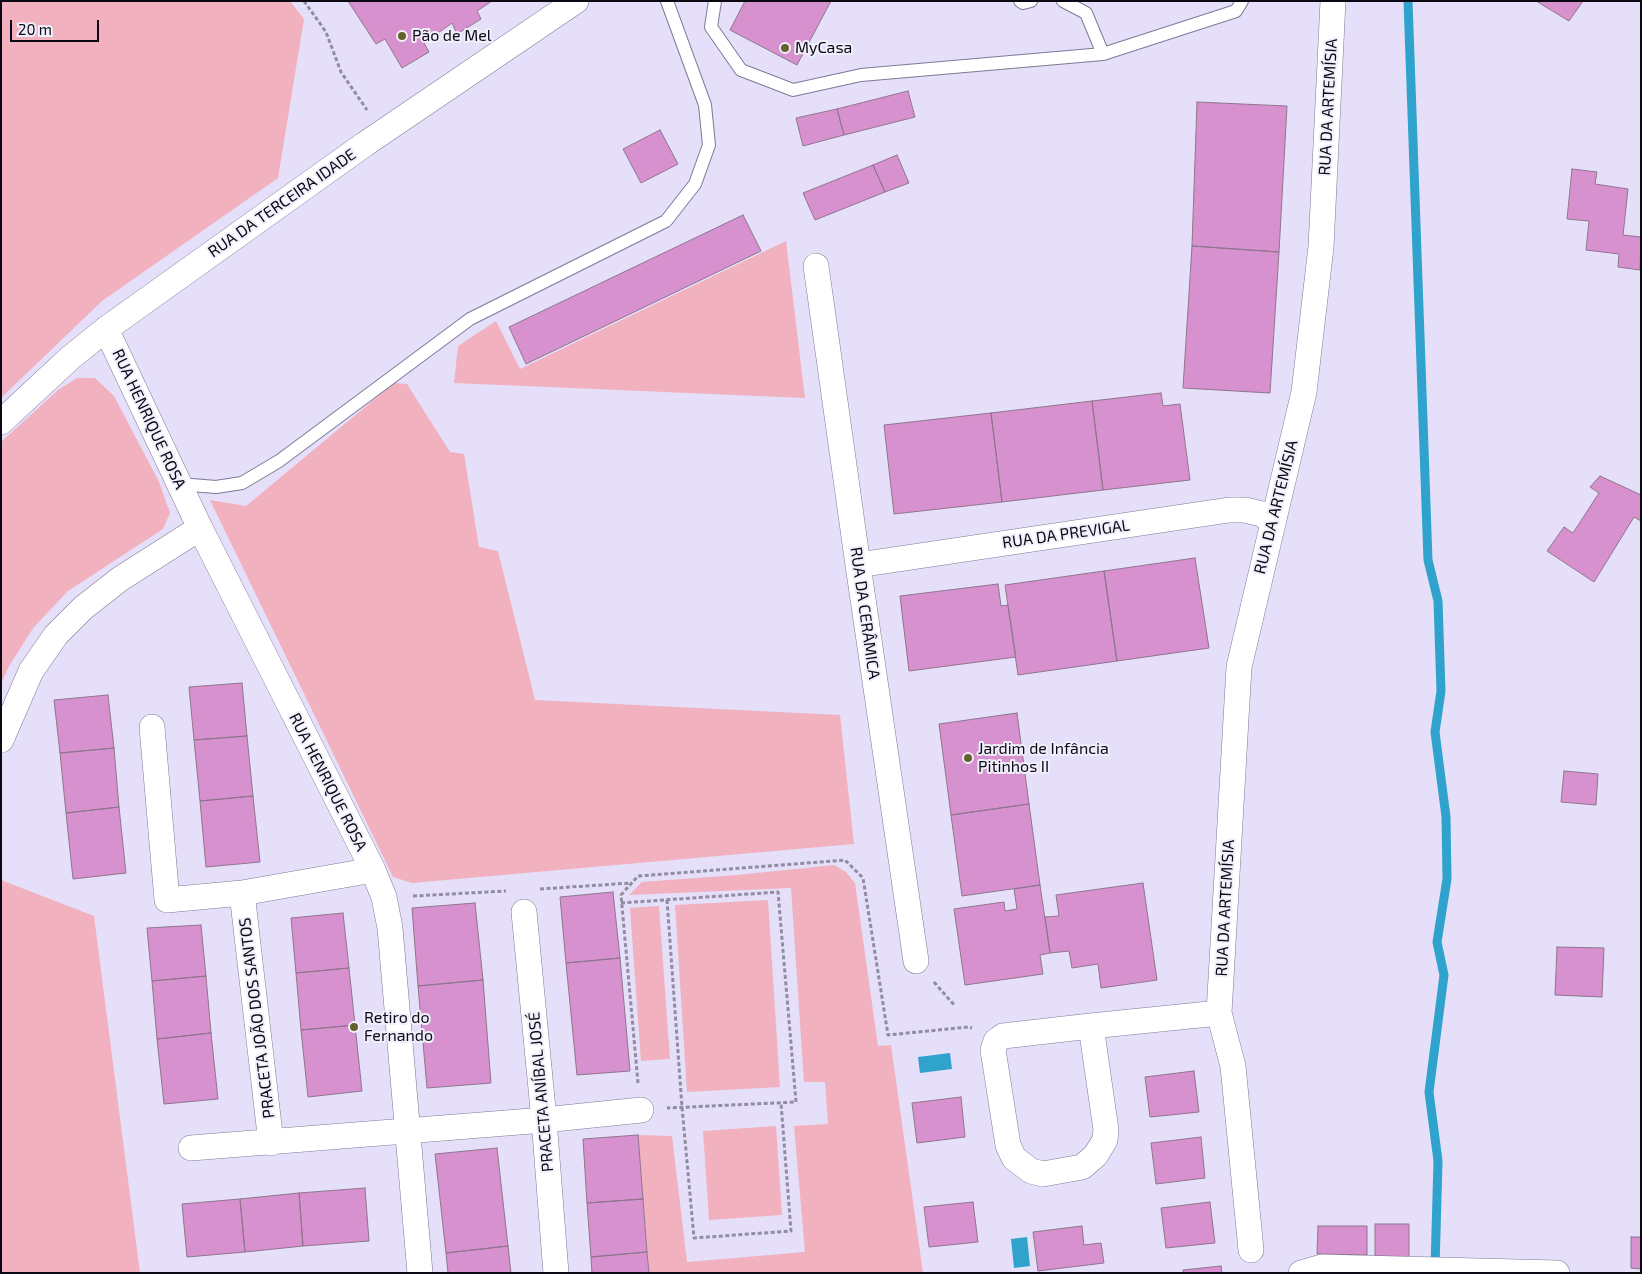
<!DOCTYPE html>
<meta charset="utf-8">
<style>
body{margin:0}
#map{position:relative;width:1642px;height:1274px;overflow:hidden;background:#e5dffa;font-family:"Exo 2",sans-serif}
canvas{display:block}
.frame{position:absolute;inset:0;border:2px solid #0c0914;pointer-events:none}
.scale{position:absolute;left:10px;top:20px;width:89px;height:22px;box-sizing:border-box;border:2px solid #0c0914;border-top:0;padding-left:6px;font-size:15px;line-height:18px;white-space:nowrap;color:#0c0914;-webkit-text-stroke:4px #f2effc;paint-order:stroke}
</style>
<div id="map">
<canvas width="1642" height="1274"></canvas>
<div class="frame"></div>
<div class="scale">20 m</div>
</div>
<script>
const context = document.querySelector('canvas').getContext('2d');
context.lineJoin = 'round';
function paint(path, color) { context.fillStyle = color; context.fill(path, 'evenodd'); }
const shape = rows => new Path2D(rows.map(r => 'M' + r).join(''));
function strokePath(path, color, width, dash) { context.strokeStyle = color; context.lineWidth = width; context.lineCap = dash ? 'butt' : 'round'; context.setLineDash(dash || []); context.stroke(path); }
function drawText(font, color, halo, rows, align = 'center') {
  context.font = font + ' "Exo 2",sans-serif'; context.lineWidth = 4; context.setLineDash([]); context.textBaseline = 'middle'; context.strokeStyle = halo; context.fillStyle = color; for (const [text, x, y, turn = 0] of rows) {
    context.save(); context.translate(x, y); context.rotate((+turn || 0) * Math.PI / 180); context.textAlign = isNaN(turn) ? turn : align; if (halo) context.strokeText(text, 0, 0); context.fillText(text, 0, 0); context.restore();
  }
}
const green = shape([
 [1,1,290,1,304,19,278,178,102,301,1,398],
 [786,241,805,398,454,383,458,346,496,321,520,369],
 [77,378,95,378,114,396,159,482,170,513,163,529,68,591,34,627,9,666,1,684,1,442,58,390],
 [394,383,407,384,450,452,464,454,479,547,498,551,535,700,840,715,854,844,412,883,393,877,210,500,246,506],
 [834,865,846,872,855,883,878,1046,891,1045,923,1273,649,1273,638,1135,672,1136,687,1262,805,1252,794,1126,828,1124,825,1082,804,1082,791,888,629,895,642,882,737,875],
 [1,880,94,916,140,1273,1,1273],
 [768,900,780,1087,687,1092,675,905],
 [659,906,670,1059,641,1061,630,908],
 [776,1126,782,1215,709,1220,703,1131]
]);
const water = shape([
 [950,1053,952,1069,920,1073,918,1057],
 [1027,1237,1030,1266,1014,1268,1011,1239]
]);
const stream = shape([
 [1408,1,1428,560,1438,601,1441,691,1435,732,1446,817,1447,879,1437,942,1444,975,1429,1092,1438,1161,1435,1268]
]);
const building = shape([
 [348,1,492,1,477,11,481,19,457,34,452,23,424,43,429,52,402,68,385,39,376,44,348,1],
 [745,1,831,1,797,65,730,30,745,1],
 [1536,1,1583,1,1569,21,1536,1],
 [908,91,915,117,844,135,837,109,908,91],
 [1197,102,1287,106,1279,252,1192,246,1197,102],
 [837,109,844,135,803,146,796,118,837,109],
 [660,130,678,164,641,183,623,149,660,130],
 [897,155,909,183,885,192,873,165,897,155],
 [873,165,885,192,815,220,803,193,873,165],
 [1572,169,1597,172,1595,184,1628,189,1623,235,1641,237,1640,270,1618,267,1619,254,1586,250,1589,221,1567,219,1572,169],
 [743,215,761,251,526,364,509,327,743,215],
 [1192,246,1279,252,1270,393,1183,388,1192,246],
 [1161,393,1163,406,1180,404,1190,480,1103,490,1092,401,1161,393],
 [1092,401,1103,490,1002,502,991,413,1092,401],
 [991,413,1002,502,894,514,884,425,991,413],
 [1600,476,1641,495,1641,521,1634,517,1594,582,1547,551,1564,527,1573,533,1599,493,1590,487,1600,476],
 [1195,558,1209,648,1117,661,1104,571,1195,558],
 [1104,571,1117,661,1018,675,1005,585,1104,571],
 [998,584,1001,606,1008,605,1016,657,909,671,900,596,998,584],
 [242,683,247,736,194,740,189,687,242,683],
 [108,695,114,748,60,753,54,700,108,695],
 [1017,713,1029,804,951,815,939,724,1017,713],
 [247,736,253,796,200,801,194,740,247,736],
 [114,748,119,807,66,813,60,753,114,748],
 [1564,771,1598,774,1596,805,1561,802,1564,771],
 [253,796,260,862,206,867,200,801,253,796],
 [1029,804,1040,885,962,896,951,815,1029,804],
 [119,807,126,873,73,879,66,813,119,807],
 [1143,883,1157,980,1101,988,1098,964,1072,968,1069,951,1050,953,1045,917,1059,916,1056,895,1143,883],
 [1040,885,1050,953,1040,955,1043,974,965,985,954,909,1004,902,1005,911,1017,909,1014,889,1040,885],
 [613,892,620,958,566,963,560,897,613,892],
 [475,903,483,980,418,986,412,908,475,903],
 [343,913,349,968,296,973,291,918,343,913],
 [201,925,206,976,152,981,147,928,201,925],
 [1557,947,1604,948,1602,997,1555,995,1557,947],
 [620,958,630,1071,577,1075,566,963,620,958],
 [349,968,355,1025,301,1030,296,973,349,968],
 [206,976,211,1033,157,1039,152,981,206,976],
 [483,980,491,1083,427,1088,418,986,483,980],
 [355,1025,362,1091,308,1097,301,1030,355,1025],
 [211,1033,218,1099,164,1104,157,1039,211,1033],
 [1194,1071,1199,1112,1150,1117,1145,1077,1194,1071],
 [961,1097,965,1137,917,1143,912,1103,961,1097],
 [638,1135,643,1199,587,1203,583,1139,638,1135],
 [1201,1137,1205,1178,1156,1184,1151,1143,1201,1137],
 [497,1148,508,1246,446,1253,435,1154,497,1148],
 [365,1188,369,1241,303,1246,299,1193,365,1188],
 [299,1193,303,1246,245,1252,240,1199,299,1193],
 [240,1199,245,1252,187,1257,182,1204,240,1199],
 [643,1199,647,1252,591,1257,587,1203,643,1199],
 [973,1202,978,1242,929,1247,924,1207,973,1202],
 [1210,1202,1215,1243,1166,1248,1161,1208,1210,1202],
 [1375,1224,1409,1224,1409,1257,1375,1256,1375,1224],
 [1082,1226,1084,1245,1101,1243,1104,1263,1038,1271,1033,1232,1082,1226],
 [1318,1226,1367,1226,1367,1255,1317,1254,1318,1226],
 [1631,1237,1641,1237,1641,1269,1631,1268,1631,1237],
 [508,1246,511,1273,448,1273,446,1253,508,1246],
 [647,1252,649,1273,592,1273,591,1257,647,1252],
 [1221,1266,1222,1273,1183,1273,1183,1270,1221,1266]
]);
const path = shape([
 [304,1,326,32,341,72,367,110],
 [540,889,631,883],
 [413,896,506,891],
 [667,900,682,1107,694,1238,791,1231,781,1103],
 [621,903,778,892,796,1102,667,1108],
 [934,982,955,1006],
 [638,1083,621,895,638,876,845,860,863,878,888,1035,968,1027,972,1028]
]);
const lane = shape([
 [715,1,711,27,741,70,793,90,861,75,1103,54,1236,11,1242,1],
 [1020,1,1023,3,1031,1],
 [1063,1,1086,13,1103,54],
 [179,484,216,487,242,483,279,461,470,319,666,221,695,184,709,145,705,105,667,1]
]);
const street = shape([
 [816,266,858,565,916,961],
 [106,329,200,528,373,870,384,897,390,928,420,1273],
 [1,422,70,358,106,329,365,144,576,1],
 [858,565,1229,510,1245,510,1262,514,1272,522],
 [152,727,167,900,242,893,373,870],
 [1,740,31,671,56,635,83,608,120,579,200,528],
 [242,893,271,1143],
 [524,912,544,1120,556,1273],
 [1091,1026,1106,1130,1105,1140,1095,1156,1082,1167,1043,1174,1031,1171,1014,1158,1008,1145,993,1050,996,1041,999,1039,1003,1036,1091,1026,1219,1013],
 [191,1148,544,1120,641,1110],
 [1251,1250,1233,1066,1219,1013,1239,667,1304,392,1321,247,1333,1],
 [1301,1273,1322,1267,1557,1273]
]);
const markers = [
 [402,36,5,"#62622f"],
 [785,48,5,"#62622f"],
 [968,758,5,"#62622f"],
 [354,1027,5,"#62622f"]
];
const poiNames = [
 ["Pão de Mel",412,36],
 ["MyCasa",795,48],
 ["Jardim de Infância",978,749],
 ["Pitinhos II",978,767],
 ["Retiro do",364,1018],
 ["Fernando",364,1036]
];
const streetNames = [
 ["RUA DA ARTEMÍSIA",1328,107,-87],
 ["RUA DA TERCEIRA IDADE",282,203,-35],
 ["RUA HENRIQUE ROSA",149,419,65],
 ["RUA DA ARTEMÍSIA",1276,507,-76],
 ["RUA DA PREVIGAL",1066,534,-8],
 ["RUA DA CERÂMICA",865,613,82],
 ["RUA HENRIQUE ROSA",328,782,63],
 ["RUA DA ARTEMÍSIA",1225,908,-87],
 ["PRACETA JOÃO DOS SANTOS",257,1018,-97],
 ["PRACETA ANÍBAL JOSÉ",541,1092,-95]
];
paint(green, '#f1b1be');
paint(water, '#2fa3cc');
strokePath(stream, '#2fa3cc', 9);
paint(building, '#d791cf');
strokePath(building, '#8f758c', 1);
strokePath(lane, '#807997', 14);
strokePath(street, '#807997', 26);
strokePath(path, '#918ca1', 3, [4, 2.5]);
strokePath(lane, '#fff', 12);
strokePath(street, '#fff', 25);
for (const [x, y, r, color] of markers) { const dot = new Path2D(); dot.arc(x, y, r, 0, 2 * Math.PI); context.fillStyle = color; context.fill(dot); strokePath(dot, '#f2effc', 2); }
drawText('16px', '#0c0914', '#f2effc', poiNames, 'left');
drawText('16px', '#0c0914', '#f2effc', streetNames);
</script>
